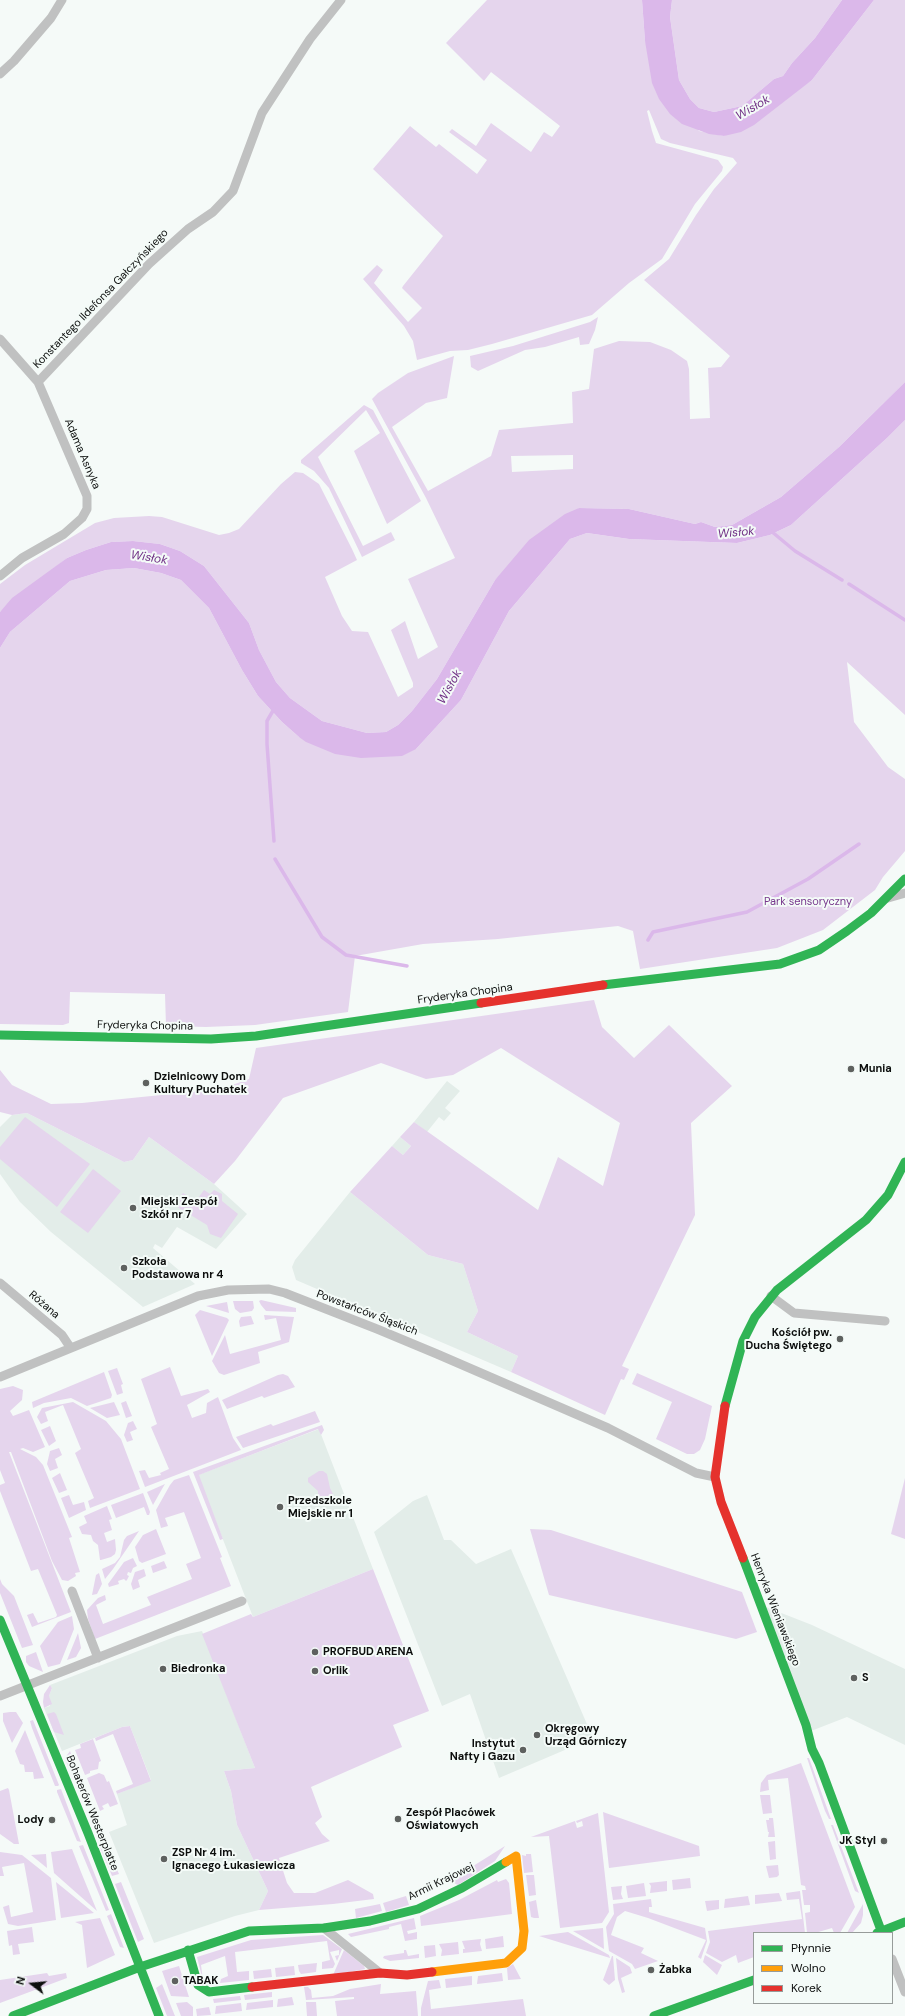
<!DOCTYPE html>
<meta charset="utf-8">
<style>
body{margin:0}
#map{position:relative;width:905px;height:2016px;overflow:hidden;background:#f5faf8;font-family:"DM Sans",sans-serif}
canvas{display:block}
.legend{position:absolute;left:753px;top:1932px;width:140px;height:72px;box-sizing:border-box;background:#f4fbf8;border:1px solid #979c9a;margin:0;padding:5px 7px;list-style:none;font-size:12px;color:#0c0e0d}
.legend li{display:flex;align-items:center;gap:8px;height:20px}
.legend b{width:20px;border:1px solid #979c9a}
.north{position:absolute;left:12px;top:1964px;width:40px;height:40px;-webkit-text-stroke:3px #f4fbf8;paint-order:stroke;rotate:286deg;font-size:11px;font-weight:700;line-height:16px;text-align:center;color:#0c0e0d}
.north::after{content:'';display:block;margin:auto;width:14px;height:18px;background:#0c0e0d;clip-path:polygon(50% 0,100% 100%,50% 72%,0 100%)}
</style>
<div id="map">
<canvas width="905" height="2016"></canvas>
<ul class="legend">
<li><b style="height:5px;background:#30b455"></b>Płynnie</li>
<li><b style="height:5px;background:#ff9f0a"></b>Wolno</li>
<li><b style="height:5px;background:#e5322d"></b>Korek</li>
</ul>
<div class="north">N</div>
</div>
<script>
const context = document.querySelector('canvas').getContext('2d');
context.lineJoin = 'round';
function paint(path, color) { context.fillStyle = color; context.fill(path, 'evenodd'); }
const shape = rows => new Path2D(rows.map(r => 'M' + r).join(''));
function strokePath(path, color, width, dash) { context.strokeStyle = color; context.lineWidth = width; context.lineCap = dash ? 'butt' : 'round'; context.setLineDash(dash || []); context.stroke(path); }
function drawText(font, color, halo, rows, align = 'center') {
  context.font = font + ' "DM Sans",sans-serif'; context.lineWidth = 4; context.setLineDash([]); context.textBaseline = 'middle'; context.strokeStyle = halo; context.fillStyle = color; for (const [text, x, y, turn = 0] of rows) {
    context.save(); context.translate(x, y); context.rotate((+turn || 0) * Math.PI / 180); context.textAlign = isNaN(turn) ? turn : align; if (halo) context.strokeText(text, 0, 0); context.fillText(text, 0, 0); context.restore();
  }
}
const built = shape([
 [447,1081,460,1091,445,1108,451,1113,444,1121,439,1117,427,1132,414,1122],
 [27,1113,124,1162,133,1160,149,1137,214,1184,247,1214,216,1249,177,1227,162,1248,155,1244,153,1248,195,1284,143,1307,51,1232,20,1202,0,1174,0,1127,12,1115],
 [400,1137,411,1146,403,1155,392,1146],
 [350,1192,428,1255,463,1264,478,1311,467,1332,518,1356,511,1372,296,1280,292,1267,295,1260],
 [319,1429,373,1569,253,1617,198,1475],
 [427,1495,444,1540,451,1540,476,1564,511,1549,593,1738,499,1778,470,1694,442,1706,374,1532,413,1501],
 [766,1607,812,1625,905,1669,905,1745,847,1717,811,1731],
 [202,1631,255,1768,224,1771,231,1791,237,1825,268,1891,259,1910,235,1916,154,1943,109,1832,127,1825,117,1794,151,1780,130,1726,122,1727,62,1751,44,1708,50,1706,49,1696,52,1688,50,1685,177,1636]
]);
const green = shape([
 [487,0,642,0,645,41,699,131,724,136,812,80,874,0,905,0,905,382,839,447,781,497,732,525,715,527,701,522,695,524,629,509,579,508,495,580,437,679,412,711,398,725,386,732,367,733,322,721,290,698,276,682,259,650,249,623,204,566,180,551,160,544,133,541,111,542,86,550,67,558,0,612,0,584,25,565,95,523,114,518,149,516,162,517,219,535,229,533,239,529,281,484,295,472,303,473,319,484,352,549,357,560,325,577,342,616,352,631,368,632,398,697,413,687,413,683,391,630,405,621,418,659,438,647,408,579,455,558,426,498,372,399,378,393,408,373,454,356,447,398,426,403,392,427,428,491,491,456,499,430,573,423,572,392,589,389,594,349,619,341,650,342,671,350,687,361,689,369,690,419,710,418,708,368,721,367,730,356,644,280,669,259,696,215,714,189,737,163,733,158,670,143,661,139,649,110,647,111,652,131,656,143,718,160,723,167,722,171,695,204,662,259,629,283,592,315,492,344,468,350,450,351,417,360,413,341,404,326,363,279,377,265,383,270,374,283,408,322,422,308,402,288,403,286,443,236,373,169,410,126,436,147,439,144,477,174,487,160,449,132,452,129,476,146,491,123,531,152,544,132,552,137,560,126,491,72,484,81,446,43],
 [573,455,573,469,512,472,511,456],
 [672,0,842,0,815,38,792,63,783,76,774,79,742,106,714,112,699,108,690,99,679,80,670,17],
 [598,317,595,330,589,344,580,345,579,337,545,347,525,350,478,371,471,367,470,356,513,346,590,322],
 [364,405,373,410,421,501,387,524,354,451,380,433,366,410,318,457,363,546,391,532,395,540,362,557,329,488,314,471,301,463,301,460],
 [905,420,905,715,847,662,854,722,888,767,905,779,905,851,883,877,875,890,823,930,777,948,640,969,633,931,618,926,498,939,423,944,355,956,348,1012,255,1025,206,1027,166,1026,165,994,70,992,69,1023,63,1025,0,1024,0,648,10,632,70,581,106,570,134,568,161,573,181,580,209,608,242,670,258,696,282,722,299,737,416,749,461,700,509,611,570,539,587,533,629,539,737,543,770,535,791,525,887,438],
 [594,1000,602,1027,634,1058,669,1025,732,1086,691,1123,695,1215,622,1366,629,1369,624,1380,621,1379,605,1415,511,1372,518,1356,467,1332,478,1311,463,1264,428,1255,350,1192,392,1146,403,1155,411,1146,400,1137,414,1122,538,1210,558,1157,603,1186,620,1123,501,1048,453,1075,426,1079,381,1063,283,1098,235,1161,214,1184,149,1137,133,1160,124,1162,27,1113,12,1115,0,1112,0,1070,12,1085,51,1104,82,1103,221,1089,249,1079,256,1048],
 [25,1117,90,1164,57,1207,0,1159,0,1147],
 [93,1169,121,1191,88,1233,60,1212],
 [204,1190,210,1194,214,1190,222,1194,222,1201,238,1214,221,1238,210,1234,207,1225,174,1205,183,1193,196,1201],
 [261,1300,296,1308,296,1312,266,1311,261,1305,259,1301],
 [233,1301,253,1301,254,1308,252,1311,240,1313,235,1309],
 [227,1302,229,1313,206,1306],
 [200,1310,227,1318,229,1320,212,1356,195,1315],
 [264,1315,294,1317,289,1342,258,1352,260,1363,224,1375,219,1373,212,1361,225,1335,230,1354,281,1340,276,1318,265,1320],
 [251,1316,254,1324,240,1327,239,1321,241,1317],
 [170,1367,181,1396,208,1389,210,1392,187,1405,192,1418,206,1413,207,1403,218,1397,233,1438,241,1450,145,1487,139,1471,145,1470,149,1478,161,1475,160,1473,169,1469,151,1427,157,1424,141,1379],
 [117,1368,123,1384,121,1385,123,1393,117,1395,108,1371],
 [104,1372,112,1395,111,1398,87,1406,71,1398,44,1403,33,1408,32,1402],
 [637,1373,712,1406,705,1439,700,1450,694,1454,687,1454,656,1439,672,1402,632,1384],
 [283,1374,288,1376,295,1387,264,1398,262,1396,227,1409,222,1400,278,1375],
 [13,1386,23,1390,22,1400,10,1411,13,1416,29,1410,45,1447,33,1452,23,1448,20,1449,36,1457,43,1465,72,1537,69,1538,80,1572,75,1573,76,1576,68,1581,62,1580,52,1561,11,1452,9,1452,71,1612,32,1627,27,1615,33,1613,38,1623,56,1617,57,1615,38,1569,31,1571,0,1491,0,1485,5,1483,0,1470,0,1389],
 [126,1401,132,1416,126,1418,121,1403],
 [73,1402,106,1421,121,1439,140,1489,90,1508,88,1501,94,1498,75,1453,81,1449,63,1405,45,1412,48,1421,41,1424,37,1417,42,1408],
 [114,1402,120,1415,107,1418,90,1408],
 [315,1411,320,1422,243,1448,236,1437,271,1424,273,1426],
 [133,1421,137,1429,130,1432,133,1440,127,1442,124,1435,128,1423],
 [322,1425,324,1430,321,1435,318,1429,199,1475,223,1539,220,1540,193,1472],
 [50,1426,56,1441,49,1446,41,1430],
 [59,1448,62,1455,55,1459,58,1468,50,1471,47,1464,50,1451],
 [319,1471,323,1471,327,1474,330,1488,335,1498,331,1505,327,1506,321,1505,318,1499,318,1491,308,1482,308,1478],
 [60,1473,67,1490,59,1493,52,1478],
 [189,1475,222,1557,220,1558,231,1586,95,1639,88,1619,87,1610,98,1598,105,1595,106,1600,96,1605,103,1624,151,1605,147,1597,192,1579,186,1564,201,1558,184,1512,165,1518,168,1526,161,1528,156,1510,170,1485,174,1480],
 [905,1478,905,1539,891,1534],
 [165,1484,162,1489,153,1505,147,1492],
 [143,1493,150,1512,149,1515,147,1515,144,1507,116,1518,111,1505],
 [69,1495,73,1505,84,1502,86,1510,69,1518,61,1498],
 [107,1506,112,1519,109,1520,112,1530,104,1533,107,1542,115,1539,116,1550,115,1554,111,1557,101,1560,100,1560,98,1545,93,1541,91,1535,82,1534,79,1527,87,1523,84,1516],
 [156,1529,166,1554,142,1563,139,1561,135,1547,143,1535],
 [530,1529,551,1530,742,1592,757,1632,736,1639,549,1595],
 [139,1531,113,1569,105,1579,102,1569,115,1563,120,1557,124,1540,127,1536],
 [133,1558,137,1566,133,1568,131,1573,128,1572,127,1575,129,1576,127,1580,126,1581,124,1579,118,1581,119,1584,109,1587,108,1584,124,1562],
 [164,1561,167,1568,153,1573,151,1566],
 [144,1569,146,1576,138,1580,140,1587,133,1590,131,1584,135,1572],
 [373,1569,429,1711,393,1725,402,1747,311,1787,322,1817,315,1823,322,1834,330,1841,279,1858,287,1883,294,1893,315,1893,348,1880,373,1894,374,1899,333,1904,259,1910,268,1891,237,1825,231,1791,224,1771,255,1768,202,1634,251,1614,253,1617],
 [99,1573,102,1584,97,1594,92,1595,96,1575],
 [0,1579,2,1584,14,1596,33,1645,22,1648,0,1593],
 [72,1616,74,1629,60,1664,48,1667,40,1646,58,1622],
 [78,1633,81,1648,76,1657,67,1660],
 [36,1652,43,1672,29,1666,26,1662,26,1656],
 [50,1685,52,1688,49,1696,52,1704,44,1708,43,1702,44,1694],
 [10,1712,16,1712,23,1723,12,1743,3,1721,3,1713],
 [54,1712,56,1714,64,1735,54,1732,47,1714],
 [33,1720,59,1785,58,1786,55,1786,32,1728,30,1721],
 [130,1726,151,1781,117,1794,116,1791,133,1784,113,1734,96,1741,95,1738,122,1727],
 [25,1730,44,1778,34,1779,33,1772,25,1772,24,1765,20,1764,15,1751],
 [93,1739,101,1761,99,1762,98,1769,90,1771,90,1773,85,1775,75,1750,81,1748,80,1744],
 [70,1751,77,1770,73,1771,68,1767,65,1758],
 [807,1758,809,1758,831,1819,829,1819,825,1811],
 [801,1763,855,1907,840,1933,834,1933,832,1928,815,1933,807,1933,805,1913,810,1912,810,1905,804,1905,802,1890,806,1890,805,1886,801,1885,788,1778,768,1780,769,1790,760,1792,761,1783,767,1775],
 [99,1773,104,1775,107,1782,109,1781,118,1804,110,1807,108,1803,102,1806,104,1809,100,1811,87,1778],
 [8,1788,9,1790,19,1844,14,1844,0,1834,0,1791],
 [61,1789,81,1842,77,1841,57,1792,57,1790],
 [760,1795,770,1795,772,1813,763,1814],
 [603,1812,699,1846,700,1856,609,1868],
 [598,1813,609,1912,602,1923,560,1928,549,1836,531,1837,575,1821,577,1828,583,1826,582,1821,577,1823,576,1821],
 [769,1818,773,1818,775,1837,768,1837,769,1832,768,1832,766,1820,769,1820],
 [831,1825,833,1825,859,1893,855,1891],
 [775,1841,776,1859,770,1860,768,1842],
 [106,1844,119,1874,112,1876,100,1847],
 [83,1845,109,1910,106,1911,79,1846],
 [505,1846,495,1861,458,1885,452,1882,450,1878,470,1868],
 [72,1849,81,1872,97,1911,54,1873,51,1852],
 [0,1852,22,1855,51,1878,56,1920,18,1926,8,1924,3,1907,9,1905,11,1917,33,1912,24,1863,2,1867,4,1876,0,1876],
 [46,1854,47,1868,31,1855],
 [526,1854,531,1854,533,1872,524,1873,522,1855,526,1856],
 [778,1865,779,1875,777,1877,769,1878,766,1866],
 [526,1875,534,1875,536,1895,529,1896],
 [690,1878,691,1888,673,1890,672,1880],
 [506,1879,509,1883,512,1914,421,1926,420,1916,459,1900,497,1880,498,1882],
 [667,1881,667,1891,650,1893,651,1886,649,1883],
 [56,1882,94,1913,61,1918],
 [121,1882,144,1939,138,1942,115,1884],
 [644,1883,646,1896,628,1898,626,1886],
 [622,1886,621,1894,623,1899,613,1900,611,1887],
 [800,1891,805,1933,754,1933,754,1957,738,1963,736,1955,722,1962,706,1953,710,1942,708,1931,802,1919,799,1899,787,1900,786,1893],
 [779,1893,782,1901,755,1904,755,1895],
 [406,1896,409,1905,386,1912,383,1903],
 [748,1896,750,1905,724,1908,725,1899],
 [651,1899,652,1907,649,1907,649,1912,705,1928,707,1941,701,1959,698,1957,706,1940,648,1918,625,1911,617,1917,611,1935,644,1948,641,1953,658,1961,635,1969,632,1964,609,1951,606,1927,614,1914,613,1904],
 [536,1900,539,1918,534,1918,531,1917,529,1902],
 [719,1900,719,1909,707,1911,705,1901],
 [380,1904,382,1911,356,1918,355,1909],
 [863,1904,863,1915,861,1923,852,1933,847,1933],
 [111,1914,124,1948,120,1947,107,1916],
 [100,1918,115,1955,87,1968,82,1925,75,1922],
 [414,1918,416,1929,407,1931,408,1934,417,1932,417,1939,405,1941,401,1924,389,1927,389,1929,351,1937,348,1934],
 [32,1927,34,1942,18,1944,20,1954,13,1955,12,1945,9,1946,7,1931],
 [603,1928,604,1949,573,1931],
 [568,1932,609,1955,610,1958,539,1936],
 [323,1935,342,1949,337,1961,335,1956,339,1955,339,1950,330,1952,335,1964,333,1968,322,1969,322,1962,330,1960,327,1941,235,1952,237,1972,249,1971,249,1980,220,1983,221,1979,228,1976,225,1956,201,1965,203,1980,209,1979,206,1982,203,1981,197,1957,251,1940],
 [503,1936,504,1947,486,1949,485,1939],
 [481,1939,480,1944,482,1951,463,1953,463,1949,465,1949,462,1941],
 [458,1942,459,1954,441,1956,442,1950,439,1944],
 [435,1945,436,1956,425,1958,424,1946],
 [344,1950,364,1966,365,1969,333,1975],
 [404,1950,406,1950,408,1956,419,1954,419,1958,390,1961,383,1958,384,1956,404,1953],
 [705,1955,722,1965,717,1975,703,1962],
 [612,1956,613,1956,615,1980,609,1985,603,1980],
 [616,1958,630,1967,632,1973,621,1978,625,1992,622,1993,618,1979],
 [317,1963,316,1972,301,1974,299,1971,298,1965],
 [513,1964,521,1979,508,1980,507,1968],
 [179,1966,189,1997,171,1996,162,1971],
 [294,1966,295,1975,276,1977,275,1968],
 [271,1969,272,1977,254,1979,253,1971],
 [47,1973,49,1976,66,1973,67,1978,0,2003,0,1980],
 [502,1973,503,1981,477,1984,478,1976],
 [472,1976,472,1985,446,1988,445,1979],
 [439,1980,441,1988,429,1990,431,2009,523,1999,526,2016,421,2016,421,2008,428,1981],
 [162,1984,175,2016,167,2016,156,1988],
 [381,1984,380,1994,416,1991,418,2016,337,2016,335,2001,354,1999,354,1997,306,2000,304,1987,308,1987,311,1990,312,1998,333,1996,350,1989],
 [272,1992,272,1997,245,2000,244,1995],
 [240,1996,241,2000,214,2003,213,1999],
 [292,1997,294,2005,277,2007,278,1999],
 [273,2000,273,2007,246,2010,247,2003],
 [187,2002,193,2007,193,2016,181,2016,176,2003],
 [306,2002,316,2002,317,2016,307,2016],
 [241,2003,242,2011,215,2014,216,2006],
 [209,2007,211,2015,197,2016,196,2009]
]);
const water = shape([
 [642,0,672,0,670,17,679,80,690,99,699,108,714,112,742,106,774,79,783,76,792,63,815,38,842,0,874,0,812,80,754,125,741,132,724,136,709,134,682,124,670,114,659,99,652,83,645,41],
 [905,382,905,420,887,438,791,525,770,535,737,543,629,539,587,533,570,539,509,611,461,700,416,749,402,756,361,758,335,754,306,742,299,737,282,722,258,696,242,670,209,608,181,580,161,573,134,568,106,570,70,581,10,632,0,648,0,612,12,598,67,558,86,550,111,542,133,541,160,544,180,551,204,566,249,623,259,650,276,682,290,698,322,721,367,733,386,732,398,725,412,711,437,679,495,580,529,540,565,514,579,508,629,509,695,524,701,522,715,527,732,525,781,497,839,447]
]);
const stream = shape([
 [771,531,795,551,842,580],
 [849,584,905,620],
 [274,841,267,744,267,721,274,709],
 [275,859,322,937,346,955,407,966],
 [648,940,653,932,747,912,808,879,859,844]
]);
const street = shape([
 [0,74,14,61,51,18,62,0],
 [0,339,38,382,87,496,87,509,82,518,64,534,22,558,0,576],
 [38,382,149,264,188,229,213,212,233,191,262,113,310,39,341,0],
 [888,898,905,893],
 [0,1283,62,1335,70,1347],
 [771,1296,794,1313,885,1321],
 [0,1377,198,1296,228,1290,269,1289,285,1293,377,1329,437,1354,608,1428,696,1473,715,1477],
 [72,1591,98,1658],
 [0,1696,242,1601],
 [324,1928,380,1973],
 [892,1959,905,1992]
]);
const fast = shape([
 [603,985,780,964,819,950,847,931,871,913,905,879],
 [0,1035,211,1039,256,1036,481,1003],
 [725,1406,743,1341,755,1317,777,1290,866,1220,888,1195,905,1162],
 [743,1558,806,1725,812,1749,819,1763,882,1933],
 [0,1620,88,1833,159,2016],
 [877,1933,905,1922],
 [188,1950,198,1985,209,1992,252,1987],
 [13,2016,140,1967,249,1931,324,1928,370,1921,418,1909,462,1888,506,1862],
 [654,2016,754,1980]
]);
const slow = shape([
 [432,1972,506,1963,522,1948,524,1931,516,1856,506,1862]
]);
const jam = shape([
 [481,1003,603,985],
 [725,1406,715,1477,721,1502,743,1558],
 [252,1987,380,1973,407,1975,432,1972]
]);
const markers = [
 [851,1069,4,"#5e615f"],
 [146,1083,4,"#5e615f"],
 [133,1208,4,"#5e615f"],
 [124,1268,4,"#5e615f"],
 [840,1339,4,"#5e615f"],
 [280,1507,4,"#5e615f"],
 [315,1652,4,"#5e615f"],
 [163,1669,4,"#5e615f"],
 [315,1671,4,"#5e615f"],
 [854,1678,4,"#5e615f"],
 [537,1735,4,"#5e615f"],
 [523,1750,4,"#5e615f"],
 [398,1819,4,"#5e615f"],
 [52,1820,4,"#5e615f"],
 [884,1841,4,"#5e615f"],
 [164,1859,4,"#5e615f"],
 [651,1970,4,"#5e615f"],
 [175,1981,4,"#5e615f"]
];
const streetNames = [
 ["Konstantego Ildefonsa Gałczyńskiego",101,299,-46],
 ["Adama Asnyka",82,454,67],
 ["Fryderyka Chopina",465,994,-8],
 ["Fryderyka Chopina",145,1026,1],
 ["Różana",44,1305,40],
 ["Powstańców Śląskich",367,1313,21],
 ["Henryka Wieniawskiego",775,1610,69],
 ["Bohaterów Westerplatte",92,1813,68],
 ["Armii Krajowej",441,1882,-26]
];
const parkNames = [
 ["Park sensoryczny",808,902]
];
const poiNames = [
 ["Munia",859,1069],
 ["Dzielnicowy Dom",154,1077],
 ["Kultury Puchatek",154,1090],
 ["Miejski Zespół",141,1202],
 ["Szkół nr 7",141,1215],
 ["Szkoła",132,1262],
 ["Podstawowa nr 4",132,1275],
 ["Kościół pw.",832,1333,"right"],
 ["Ducha Świętego",832,1346,"right"],
 ["Przedszkole",288,1501],
 ["Miejskie nr 1",288,1514],
 ["PROFBUD ARENA",323,1652],
 ["Biedronka",171,1669],
 ["Orlik",323,1671],
 ["S",862,1678],
 ["Okręgowy",545,1729],
 ["Urząd Górniczy",545,1742],
 ["Instytut",515,1744,"right"],
 ["Nafty i Gazu",515,1757,"right"],
 ["Zespół Placówek",406,1813],
 ["Oświatowych",406,1826],
 ["Lody",44,1820,"right"],
 ["JK Styl",876,1841,"right"],
 ["ZSP Nr 4 im.",172,1853],
 ["Ignacego Łukasiewicza",172,1866],
 ["Żabka",659,1970],
 ["TABAK",183,1981]
];
const waterNames = [
 ["Wisłok",753,108,-30],
 ["Wisłok",736,533,-5],
 ["Wisłok",149,558,9],
 ["Wisłok",450,687,-61]
];
paint(built, '#e3ede9');
paint(green, '#e5d5ed');
paint(water, '#dbb8ea');
strokePath(stream, '#dbb8ea', 3.5);
strokePath(street, '#c0c1c1', 9);
strokePath(fast, '#30b455', 9);
strokePath(slow, '#ff9f0a', 9);
strokePath(jam, '#e5322d', 9);
for (const [x, y, r, color] of markers) { const dot = new Path2D(); dot.arc(x, y, r, 0, 2 * Math.PI); context.fillStyle = color; context.fill(dot); strokePath(dot, '#f4fbf8', 1.5); }
drawText('11px', '#0c0e0d', '#f4fbf8', streetNames);
drawText('11px', '#77388c', '#f4fbf8', parkNames);
drawText('bold 11px', '#0c0e0d', '#f4fbf8', poiNames, 'left');
drawText('italic 12px', '#713286', '#f4fbf8', waterNames);
</script>
